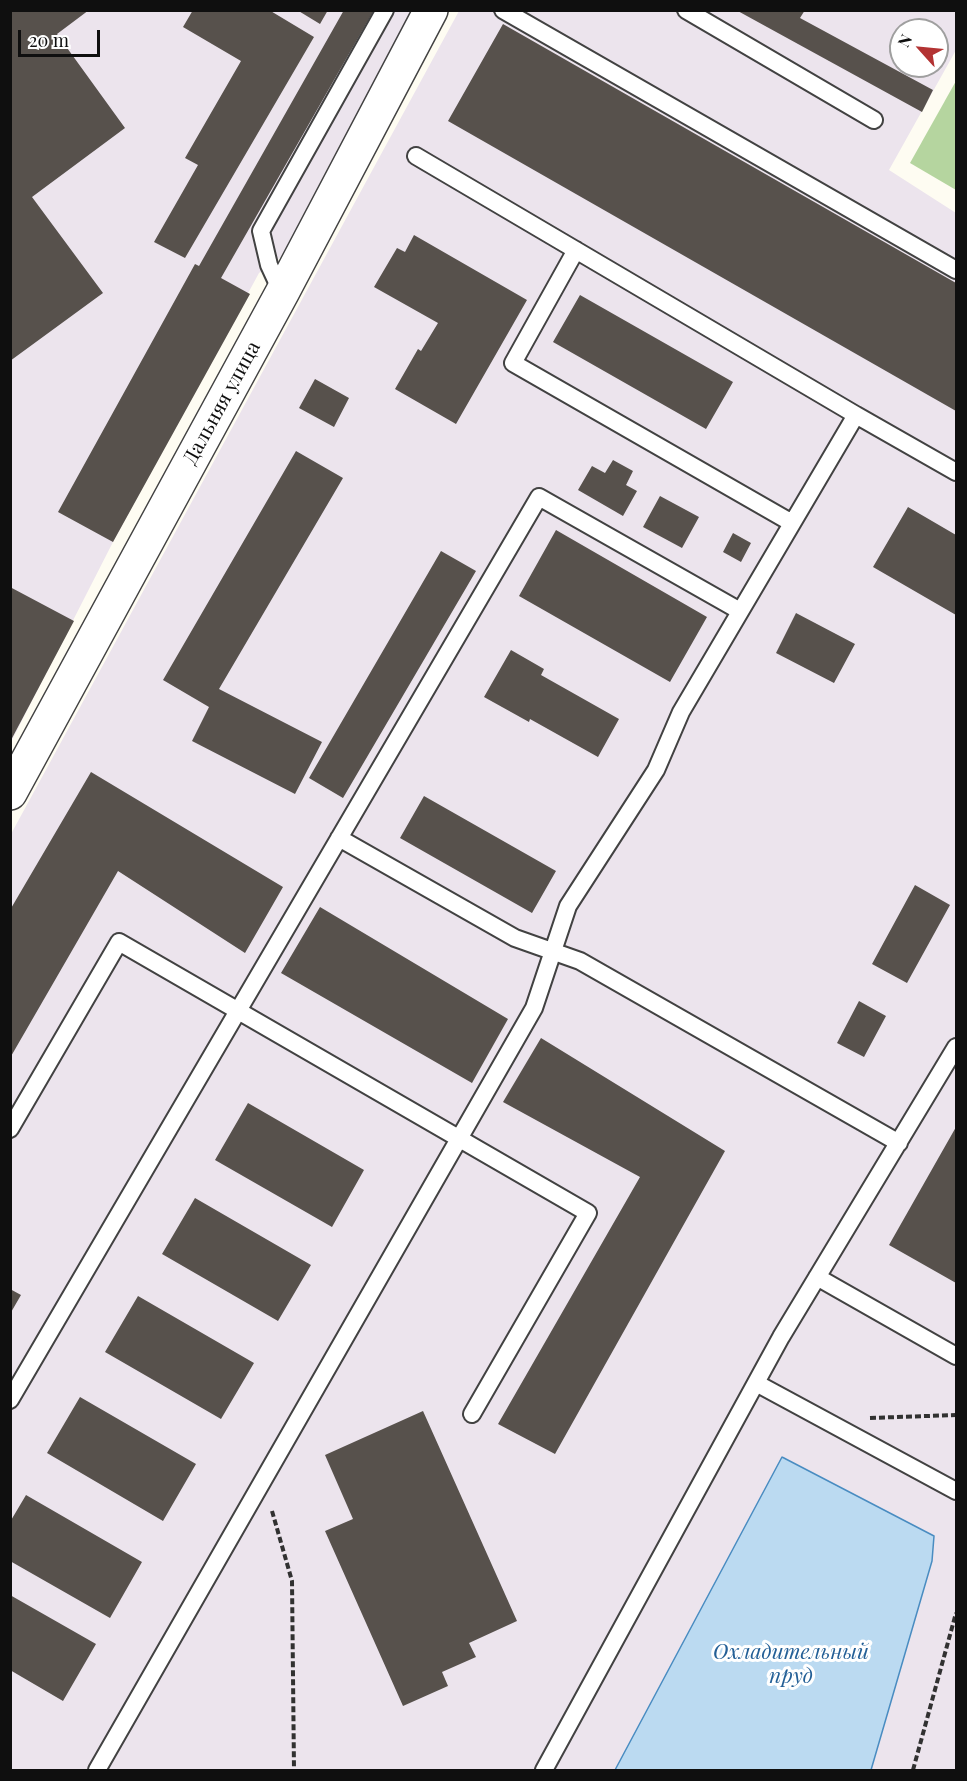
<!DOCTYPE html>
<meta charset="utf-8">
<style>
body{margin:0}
#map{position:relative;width:967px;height:1781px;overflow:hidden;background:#fefcf2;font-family:"Playfair Display",serif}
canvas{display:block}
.frame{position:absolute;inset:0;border:12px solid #0f0f0f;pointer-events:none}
.north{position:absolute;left:889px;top:18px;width:60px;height:60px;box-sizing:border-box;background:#fff;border:2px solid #9f9f9f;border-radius:50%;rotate:297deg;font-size:16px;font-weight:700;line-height:24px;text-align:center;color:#0f0f0f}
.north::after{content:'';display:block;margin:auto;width:21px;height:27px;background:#b33333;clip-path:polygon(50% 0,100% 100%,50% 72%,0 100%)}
.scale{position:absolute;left:18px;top:30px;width:82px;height:27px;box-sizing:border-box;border:3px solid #0f0f0f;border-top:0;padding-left:8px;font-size:18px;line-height:21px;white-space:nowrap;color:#0f0f0f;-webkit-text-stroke:4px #fff;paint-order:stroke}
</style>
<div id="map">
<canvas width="967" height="1781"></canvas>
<div class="frame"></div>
<div class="north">N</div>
<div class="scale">20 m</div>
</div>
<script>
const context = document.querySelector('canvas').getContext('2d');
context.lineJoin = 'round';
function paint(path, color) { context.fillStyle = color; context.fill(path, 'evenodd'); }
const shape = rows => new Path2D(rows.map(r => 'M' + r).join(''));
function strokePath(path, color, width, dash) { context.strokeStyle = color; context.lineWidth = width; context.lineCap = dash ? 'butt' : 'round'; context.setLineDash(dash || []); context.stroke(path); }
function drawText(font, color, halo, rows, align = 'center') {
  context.font = font + ' "Playfair Display",serif'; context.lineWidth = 6; context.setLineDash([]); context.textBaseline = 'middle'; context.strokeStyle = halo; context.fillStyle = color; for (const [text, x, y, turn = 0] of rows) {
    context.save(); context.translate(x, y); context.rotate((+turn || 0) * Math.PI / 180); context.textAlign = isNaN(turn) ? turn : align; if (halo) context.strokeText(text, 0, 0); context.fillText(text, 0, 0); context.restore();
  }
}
const industrial = shape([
 [11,11,410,11,409,20,365,107,356,115,281,257,259,273,113,542,11,742],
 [459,11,956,11,956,50,889,170,956,213,956,1770,11,1770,11,834],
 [901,30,937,30,937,66,901,66]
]);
const forest = shape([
 [956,81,956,190,910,163]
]);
const water = shape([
 [782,1457,934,1536,932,1561,871,1770,615,1770,782,1457]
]);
const building = shape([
 [10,10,89,10,57,34,125,128,32,197,103,293,10,361],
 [193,10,269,10,314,37,185,258,154,242,198,165,185,158,241,61,183,27],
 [297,10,328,10,320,24],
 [344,10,374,10,221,278,250,294,113,542,58,512,195,264,199,266],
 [736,10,805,10,800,18,933,90,922,112],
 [503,24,956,283,956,411,448,121],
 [414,235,527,300,456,424,395,389,418,349,421,351,438,323,374,287,397,248,405,252],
 [580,295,733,382,706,429,553,342],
 [315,379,349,398,334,427,299,408],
 [296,451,343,478,219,689,322,742,295,794,192,741,209,707,163,680],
 [613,460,633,471,626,485,637,491,623,516,578,490,592,466,605,473],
 [660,496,699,517,682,548,643,527],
 [908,507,956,535,956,615,873,567],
 [556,530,707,617,670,682,519,596],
 [733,533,751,543,741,562,723,552],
 [441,551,476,571,343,798,309,778],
 [10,587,74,621,10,742],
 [796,613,855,644,834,683,776,653],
 [511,650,544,669,541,675,619,719,598,757,530,719,529,722,484,697],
 [91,772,283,887,245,953,118,871,10,1058,10,910],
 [424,796,556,871,532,913,400,838],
 [915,885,950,905,907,983,872,964],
 [320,907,508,1019,472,1083,281,973],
 [859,1001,886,1016,864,1057,837,1043],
 [541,1038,725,1151,555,1454,498,1424,640,1177,503,1102],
 [248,1103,364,1170,332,1227,215,1160],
 [956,1127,956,1283,889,1245],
 [195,1198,311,1265,278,1321,162,1254],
 [10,1289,21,1295,10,1314],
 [138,1296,254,1363,221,1419,105,1352],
 [80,1397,196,1464,163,1521,47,1453],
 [423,1411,517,1621,469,1643,476,1657,442,1672,448,1686,403,1706,325,1531,353,1519,325,1455],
 [26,1495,142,1562,110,1618,10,1561,10,1522],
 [10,1595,96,1644,63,1701,10,1670]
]);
const path = shape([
 [870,1418,956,1415],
 [272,1511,292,1581,294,1770],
 [913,1770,956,1613]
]);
const service = shape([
 [503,10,956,270],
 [686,10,874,120],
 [576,250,513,363,792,523],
 [282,293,269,265,261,231,385,10],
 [856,415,956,472],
 [339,838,515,938,580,961,899,1143],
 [10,1129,119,942,588,1213,472,1414],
 [817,1277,956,1356],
 [756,1383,956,1491],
 [10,1400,539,497,740,611],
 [97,1770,534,1008,568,906,656,770,681,712,856,415,416,156],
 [544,1770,781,1337,956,1047]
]);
const tertiary = shape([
 [10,793,282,293,431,10]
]);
const streetNames = [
 ["Дальняя улица",222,403,-61]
];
const waterNames = [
 ["Охладительный",791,1652],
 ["пруд",791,1676]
];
paint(industrial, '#ece4ed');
paint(forest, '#b5d59f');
paint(water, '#bbdaf1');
strokePath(water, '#498cc1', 1.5);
paint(building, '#57514c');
strokePath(service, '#424242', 20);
strokePath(tertiary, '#424242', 36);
strokePath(path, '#313131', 4, [6, 3]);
strokePath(service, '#fff', 16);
strokePath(tertiary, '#fff', 33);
drawText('20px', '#0f0f0f', '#fff', streetNames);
drawText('italic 21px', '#235f96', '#fff', waterNames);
</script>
